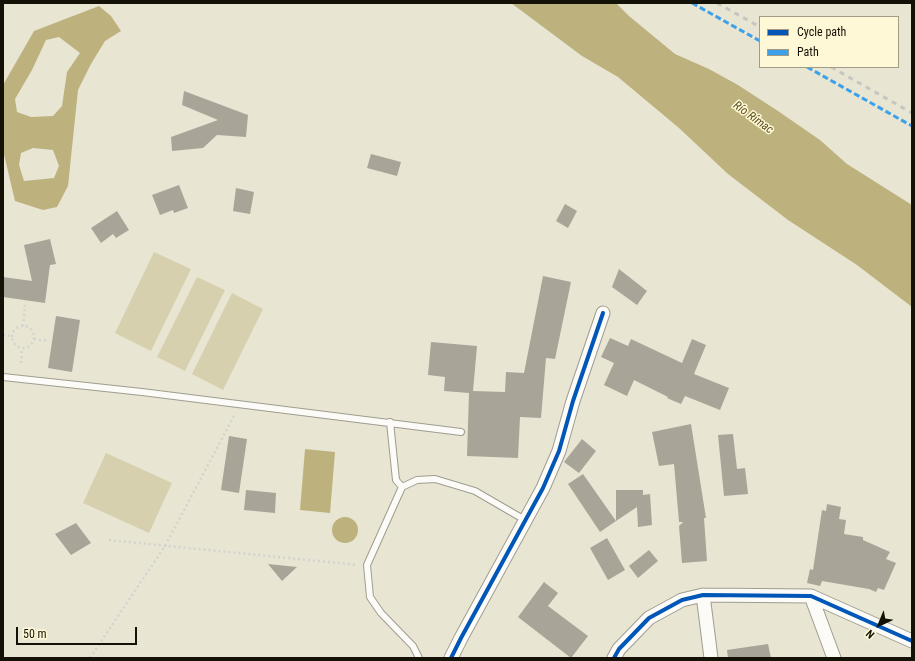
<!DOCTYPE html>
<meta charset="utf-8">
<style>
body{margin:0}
#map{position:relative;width:915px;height:661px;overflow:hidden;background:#e8e5d3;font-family:"Roboto Condensed",sans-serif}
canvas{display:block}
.frame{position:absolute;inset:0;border:4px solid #141106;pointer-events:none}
.legend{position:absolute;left:759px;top:16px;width:140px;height:52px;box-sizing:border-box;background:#fff8d7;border:1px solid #a19c83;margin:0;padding:5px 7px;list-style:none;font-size:12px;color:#141106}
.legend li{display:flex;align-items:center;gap:8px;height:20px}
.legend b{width:20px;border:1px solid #a19c83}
.north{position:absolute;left:859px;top:605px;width:40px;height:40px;-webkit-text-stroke:3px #fff8d7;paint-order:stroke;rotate:224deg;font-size:11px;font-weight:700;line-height:16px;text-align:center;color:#141106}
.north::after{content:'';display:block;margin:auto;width:14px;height:18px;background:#141106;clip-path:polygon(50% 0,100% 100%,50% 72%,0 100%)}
.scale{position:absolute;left:16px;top:627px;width:121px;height:18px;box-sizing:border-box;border:2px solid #141106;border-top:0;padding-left:5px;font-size:12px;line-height:14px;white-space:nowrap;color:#141106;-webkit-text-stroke:3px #fff8d7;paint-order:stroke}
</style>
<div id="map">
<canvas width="915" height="661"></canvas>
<div class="frame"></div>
<ul class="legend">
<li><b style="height:5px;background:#0057b8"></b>Cycle path</li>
<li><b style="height:5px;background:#3da1e9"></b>Path</li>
</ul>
<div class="north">N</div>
<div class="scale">50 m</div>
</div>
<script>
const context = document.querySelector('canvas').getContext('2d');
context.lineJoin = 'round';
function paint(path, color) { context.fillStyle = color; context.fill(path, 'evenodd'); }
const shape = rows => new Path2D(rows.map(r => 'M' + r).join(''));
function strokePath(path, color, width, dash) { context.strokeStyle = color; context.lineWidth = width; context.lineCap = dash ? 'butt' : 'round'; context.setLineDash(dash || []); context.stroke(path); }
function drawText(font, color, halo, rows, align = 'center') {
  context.font = font + ' "Roboto Condensed",sans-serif'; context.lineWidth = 3; context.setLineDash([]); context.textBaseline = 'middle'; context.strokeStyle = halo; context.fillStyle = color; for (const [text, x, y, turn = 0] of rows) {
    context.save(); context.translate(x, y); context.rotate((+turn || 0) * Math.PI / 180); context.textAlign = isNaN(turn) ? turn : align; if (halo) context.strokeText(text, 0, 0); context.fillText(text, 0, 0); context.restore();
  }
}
const green = shape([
 [154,252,191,269,151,351,115,333],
 [197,277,225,290,185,371,157,357],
 [232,293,263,309,223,390,192,374],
 [106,453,172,483,149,533,83,503]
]);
const water = shape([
 [511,3,616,3,629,16,675,54,709,69,738,85,778,111,820,140,847,164,912,205,912,307,857,265,788,220,728,174,679,128,618,77,582,56],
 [99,6,111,16,121,31,105,41,91,64,78,90,68,186,57,207,43,210,15,201,3,150,3,85,34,31],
 [59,37,80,53,67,72,62,106,53,116,31,117,17,112,15,99,32,70,46,40],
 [33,148,53,150,59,166,54,178,24,181,19,165,21,153],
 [305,449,335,452,330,513,300,510],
 '332 530a13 13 0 1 1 26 0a13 13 0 1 1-26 0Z'
]);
const building = shape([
 [184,91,248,115,246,137,217,135,203,148,172,151,171,137,218,120,182,105],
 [371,154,401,162,397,176,367,168],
 [179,185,188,208,174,213,173,210,160,215,152,195],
 [236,188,254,192,250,214,233,211],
 [565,204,577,211,568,228,556,221],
 [117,211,129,230,116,238,113,234,101,243,91,228],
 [50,239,56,264,50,265,45,303,3,297,3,277,32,281,24,245],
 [619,269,647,291,637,305,612,287],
 [543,276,571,282,555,359,546,358,541,418,520,417,518,458,467,456,469,393,444,391,445,377,428,375,431,342,477,346,473,391,505,392,506,372,524,373],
 [56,316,80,320,72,372,48,368],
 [610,338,628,346,631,339,682,363,692,339,706,345,694,374,729,388,720,410,685,396,681,404,667,398,668,397,634,380,627,396,604,385,614,363,601,357],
 [691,424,706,518,704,518,707,561,682,563,679,526,683,522,679,522,674,464,659,466,652,432],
 [733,434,737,469,745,468,748,494,724,496,718,435],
 [229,436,247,439,239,493,221,490],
 [582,439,596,451,579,473,564,462],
 [583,474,616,521,600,532,568,484],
 [246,490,276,493,275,513,244,510],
 [616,490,643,490,643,495,650,494,652,525,638,527,637,507,616,521],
 [827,504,841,507,839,519,846,520,844,534,863,537,863,540,890,552,886,559,896,563,884,590,878,588,876,592,869,589,822,581,820,586,807,583,810,569,813,570,822,510,826,511],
 [76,523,91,543,71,555,55,534],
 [607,538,625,570,608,580,590,548],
 [649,550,658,561,638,578,629,566],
 [268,564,297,567,282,581],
 [544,582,558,593,548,606,588,636,571,658,518,617],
 [768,644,771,658,728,658,727,650]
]);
const path = shape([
 '12 337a11 11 0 1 1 22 0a11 11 0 1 1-22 0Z',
 [23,326,25,305],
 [3,335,11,336],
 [34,339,49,341],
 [21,363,22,349],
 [109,540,357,565],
 [90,658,165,546,235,414]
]);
const lane = shape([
 [3,377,142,392,461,432],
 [390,422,396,480,402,487],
 [419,658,413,646,381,613,370,597,367,565,402,487,417,480,435,479,475,491,525,520]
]);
const street = shape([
 [703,595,711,658],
 [811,596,834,658],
 [451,658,461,638,543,488,559,451,573,401,603,313],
 [614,658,619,649,649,618,682,600,703,595,811,596,912,641]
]);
const rail = shape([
 [717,3,760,27],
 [831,67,912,113]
]);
const quiet = shape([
 [692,3,760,41],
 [807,67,912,126]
]);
const cycleway = shape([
 [451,658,461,638,543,488,559,451,573,401,603,313],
 [614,658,619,649,649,618,682,600,703,595,811,596,912,641]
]);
const waterNames = [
 ["Río Rímac",753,118,36]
];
paint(green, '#d7d0af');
paint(water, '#bdb27e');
paint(building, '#a8a598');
strokePath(lane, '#9f9d8f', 8);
strokePath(street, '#9f9d8f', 15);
strokePath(path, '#d4d3ce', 2.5, [2, 3]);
strokePath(lane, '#fcfbf8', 6);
strokePath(street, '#fcfbf8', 13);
strokePath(rail, '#c6c5c0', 3, [5, 5]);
strokePath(quiet, '#3da1e9', 3, [6, 3]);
strokePath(cycleway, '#0057b8', 4);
drawText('italic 12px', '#5a4f1d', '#fff8d7', waterNames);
</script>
